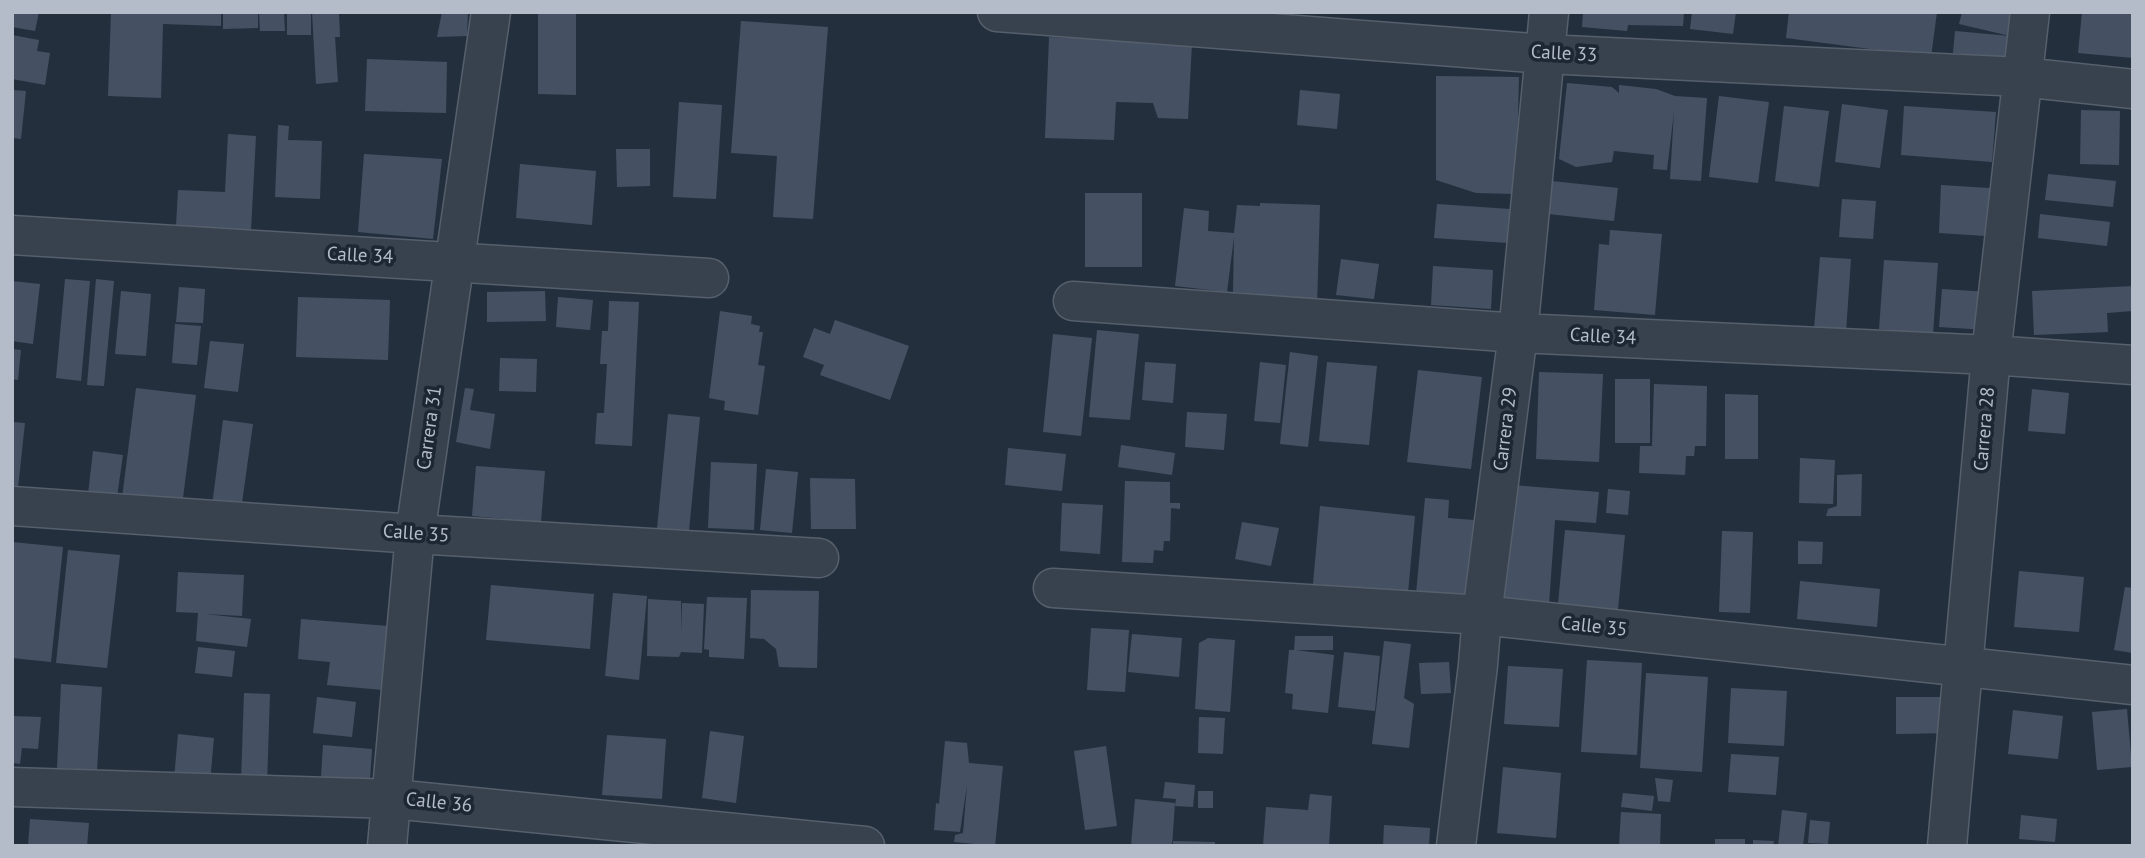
<!DOCTYPE html>
<style>
body{margin:0}
#map{position:relative;width:2145px;height:858px;overflow:hidden;background:#242f3e;font-family:"PT Sans",sans-serif}
canvas{display:block}
.frame{position:absolute;inset:0;border:14px solid #b4bcc9;pointer-events:none}
</style>
<div id="map">
<canvas width="2145" height="858"></canvas>
<div class="frame"></div>
</div>
<script>
const context = document.querySelector('canvas').getContext('2d');
context.lineJoin = 'round';
function paint(path, color) { context.fillStyle = color; context.fill(path, 'evenodd'); }
const shape = rows => new Path2D(rows.map(r => 'M' + r).join(''));
function strokePath(path, color, width, dash) { context.strokeStyle = color; context.lineWidth = width; context.lineCap = dash ? 'butt' : 'round'; context.setLineDash(dash || []); context.stroke(path); }
function drawText(font, color, halo, rows, align = 'center') {
  context.font = font + ' "PT Sans",sans-serif'; context.lineWidth = 7; context.setLineDash([]); context.textBaseline = 'middle'; context.strokeStyle = halo; context.fillStyle = color; for (const [text, x, y, turn = 0] of rows) {
    context.save(); context.translate(x, y); context.rotate((+turn || 0) * Math.PI / 180); context.textAlign = isNaN(turn) ? turn : align; if (halo) context.strokeText(text, 0, 0); context.fillText(text, 0, 0); context.restore();
  }
}
const building = shape([
 [12,12,39,12,35,31,12,27],
 [111,12,221,12,221,26,163,24,161,98,108,96],
 [223,12,258,12,258,28,223,29],
 [259,12,284,12,285,31,260,31],
 [287,12,311,12,311,35,287,35],
 [312,12,339,12,340,37,335,37,338,82,316,84],
 [442,12,468,12,467,36,437,37],
 [538,12,576,12,576,95,538,94],
 [1583,12,1684,12,1683,26,1628,25,1627,31,1582,27],
 [1692,12,1736,12,1733,34,1690,29],
 [1789,12,1937,12,1931,57,1786,38],
 [1962,12,2015,12,2007,58,1953,53,1955,31,2010,36,1959,24],
 [2082,12,2133,12,2133,58,2078,53],
 [741,21,828,27,813,219,773,217,777,156,731,153],
 [12,35,39,40,37,51,50,53,45,85,12,79],
 [1049,37,1192,43,1188,119,1158,118,1153,103,1116,102,1114,140,1045,138],
 [367,59,447,62,446,113,365,111],
 [1436,76,1519,77,1516,194,1476,193,1436,180],
 [1567,83,1612,87,1619,93,1619,85,1656,89,1675,96,1707,98,1701,181,1670,179,1674,112,1667,170,1653,169,1654,155,1614,151,1612,162,1576,167,1559,159],
 [12,90,26,91,21,139,12,138],
 [1300,90,1340,94,1337,129,1297,125],
 [1719,96,1769,102,1758,183,1709,177],
 [679,102,722,105,716,199,673,197],
 [1842,104,1888,110,1880,168,1835,162],
 [1784,106,1829,111,1819,187,1775,181],
 [1904,106,1996,112,1992,162,1901,155],
 [2081,110,2120,111,2119,165,2080,164],
 [278,125,289,126,288,140,322,141,320,199,275,197],
 [228,134,256,136,251,230,176,226,178,190,225,192],
 [616,149,650,149,650,186,617,187],
 [364,154,442,159,433,239,358,232],
 [520,164,596,171,592,225,516,218],
 [2048,174,2116,181,2113,207,2045,200],
 [1552,181,1618,188,1614,221,1548,214],
 [1941,185,2005,189,2001,237,1939,233],
 [1085,193,1142,193,1142,267,1085,267],
 [1842,199,1876,201,1873,239,1839,237],
 [1260,203,1320,205,1317,306,1257,303,1257,294,1233,292,1234,237,1227,292,1175,286,1184,208,1209,211,1208,231,1234,233,1237,205,1260,206],
 [1437,204,1510,209,1508,243,1434,238],
 [2040,214,2110,222,2107,246,2038,238],
 [1610,230,1662,234,1655,315,1594,310,1599,244,1609,245],
 [1820,257,1851,259,1846,332,1814,329],
 [1341,259,1379,264,1374,299,1336,295],
 [1884,260,1938,263,1933,334,1879,329],
 [1433,266,1493,270,1491,309,1431,305],
 [65,279,90,281,81,381,56,378],
 [96,279,114,281,104,386,87,385],
 [12,281,40,284,33,344,12,341],
 [2133,286,2133,311,2107,313,2108,332,2034,335,2032,291],
 [179,287,205,289,203,323,176,322],
 [1942,289,1989,292,1986,330,1939,327],
 [121,291,151,294,146,356,115,354],
 [545,291,546,321,487,322,487,292],
 [298,297,390,300,388,360,296,357],
 [558,297,593,300,590,330,556,327],
 [609,301,639,302,632,446,595,444,597,413,604,413,607,364,600,364,602,331,608,331],
 [720,311,752,316,751,324,760,326,759,332,763,332,758,365,765,366,758,415,724,410,725,401,709,398],
 [835,320,909,346,890,400,820,375,824,365,803,357,814,328,830,334],
 [175,324,201,326,197,365,172,363],
 [1097,330,1139,334,1130,420,1089,417],
 [1053,334,1092,338,1081,436,1043,432],
 [210,341,244,344,238,392,204,388],
 [12,349,21,350,18,380,12,379],
 [1290,352,1318,356,1308,447,1280,444],
 [500,358,537,359,536,392,499,391],
 [1145,362,1176,364,1173,403,1142,400],
 [1260,362,1286,365,1280,423,1254,421],
 [1327,362,1377,366,1369,445,1319,441],
 [1418,370,1482,377,1471,469,1407,462],
 [1539,372,1603,374,1599,462,1536,459],
 [1615,379,1650,379,1650,443,1615,443],
 [1654,384,1707,386,1706,446,1695,446,1694,456,1686,456,1685,475,1639,473,1640,446,1652,446],
 [136,388,196,395,182,506,122,498],
 [465,388,474,389,470,410,495,414,490,449,456,442],
 [2032,389,2069,393,2065,434,2028,431],
 [1725,394,1758,395,1758,459,1725,459],
 [1187,412,1227,414,1224,450,1185,447],
 [668,414,700,417,689,531,657,529],
 [223,420,253,424,241,510,212,506],
 [12,422,25,423,18,488,12,487],
 [1121,445,1175,453,1172,475,1118,467],
 [1008,448,1066,454,1062,491,1005,485],
 [93,451,123,455,117,497,88,494],
 [1800,458,1835,460,1833,504,1799,503],
 [711,462,757,464,754,530,708,528],
 [476,466,545,471,541,522,472,516],
 [766,469,798,472,792,533,760,530],
 [1862,474,1861,516,1826,516,1828,509,1837,506,1837,475],
 [810,478,855,479,856,529,811,529],
 [1125,481,1170,482,1170,503,1180,503,1180,509,1171,508,1170,541,1164,541,1163,551,1154,550,1153,563,1122,562],
 [1512,485,1599,492,1596,523,1555,520,1549,604,1502,601],
 [1608,489,1630,491,1628,515,1606,513],
 [1425,498,1449,500,1448,518,1474,520,1467,599,1416,594],
 [1062,503,1103,505,1100,554,1060,551],
 [1320,506,1415,516,1408,593,1313,584],
 [1242,522,1279,528,1271,566,1235,559],
 [1565,530,1625,535,1617,620,1557,614],
 [1722,531,1753,532,1750,613,1719,612],
 [1798,541,1823,542,1822,564,1798,564],
 [12,542,63,547,51,662,12,658],
 [68,550,120,555,107,668,56,663],
 [2019,571,2084,577,2079,632,2014,627],
 [178,572,244,575,242,616,205,614,251,619,247,647,196,641,198,613,176,612],
 [1800,581,1880,589,1877,627,1797,619],
 [491,585,594,594,590,649,486,640],
 [2125,587,2133,588,2133,653,2114,650],
 [751,590,819,591,817,668,779,667,776,649,764,639,750,638],
 [613,593,647,596,639,680,605,676],
 [707,597,747,598,744,659,709,657,709,650,704,649],
 [648,599,681,601,681,633,682,603,704,604,702,653,681,652,679,657,647,656],
 [301,619,388,626,383,690,327,685,330,662,298,659],
 [1091,628,1129,630,1125,692,1087,690],
 [1132,634,1182,638,1179,677,1128,672],
 [1295,636,1333,636,1333,650,1296,650,1334,655,1328,713,1292,709,1293,694,1285,693,1289,650,1294,650],
 [1208,638,1235,640,1230,712,1195,709,1199,643],
 [1384,641,1411,644,1404,698,1414,704,1409,748,1372,744],
 [198,647,235,651,232,677,195,673],
 [1344,652,1380,656,1375,711,1338,707],
 [1587,660,1642,663,1637,755,1581,752],
 [1449,662,1451,693,1421,694,1419,663],
 [1508,666,1563,669,1559,727,1504,724],
 [1646,673,1708,677,1702,772,1640,768],
 [61,684,102,687,97,770,57,768],
 [1731,688,1787,691,1784,746,1728,743],
 [244,693,270,694,267,783,241,782],
 [317,697,356,702,352,737,313,733],
 [1896,697,1950,697,1950,733,1896,734],
 [2127,709,2132,767,2097,770,2092,712],
 [2013,710,2063,716,2058,759,2008,754],
 [12,716,41,717,38,749,22,748,20,764,12,763],
 [1199,717,1225,718,1223,754,1198,753],
 [710,731,744,736,736,803,702,798],
 [178,734,214,738,210,782,174,779],
 [607,735,666,739,662,799,602,795],
 [945,741,967,743,969,763,1003,766,995,846,954,842,955,835,963,833,967,785,960,832,934,830,936,803,939,804],
 [323,745,372,749,370,780,321,777],
 [1106,746,1117,826,1085,830,1074,751],
 [1731,754,1779,757,1776,795,1728,792],
 [1503,767,1561,773,1556,838,1497,833],
 [1655,778,1673,780,1670,802,1658,801],
 [1165,782,1195,785,1193,807,1175,806,1176,799,1163,798],
 [1198,791,1213,791,1213,808,1198,808],
 [1623,793,1654,796,1652,811,1621,807],
 [1310,794,1332,796,1329,846,1263,846,1266,807,1308,810],
 [1135,799,1175,803,1172,846,1131,846],
 [1782,810,1807,813,1803,846,1778,846],
 [1621,812,1661,814,1660,846,1619,846],
 [2021,815,2057,819,2055,842,2019,839],
 [30,819,89,823,87,846,28,846],
 [1810,820,1830,822,1828,844,1808,843],
 [1384,825,1430,828,1429,846,1383,846],
 [1715,839,1745,839,1745,846,1715,846],
 [1753,840,1774,841,1773,846,1753,846],
 [1173,841,1215,842,1215,846,1173,846]
]);
const minor = shape([
 [997,12,1545,54,2022,77,2133,89],
 [12,235,709,278],
 [1073,301,1518,333,1991,355,2133,365],
 [12,506,415,534,819,558],
 [1053,588,1482,615,2133,685],
 [12,787,393,799,865,846],
 [387,846,415,534,491,12],
 [1456,846,1478,665,1482,615,1518,333,1549,12],
 [1947,846,1991,355,2030,12]
]);
const streetNames = [
 ["Calle 33",1564,54,3],
 ["Calle 34",360,256,3],
 ["Calle 34",1603,337,3],
 ["Carrera 31",430,428,-82],
 ["Carrera 29",1506,429,-83],
 ["Carrera 28",1985,429,-85],
 ["Calle 35",416,534,4],
 ["Calle 35",1594,627,6],
 ["Calle 36",439,803,6]
];
paint(building, '#455162');
strokePath(minor, '#565f6c', 41);
strokePath(minor, '#38414e', 38);
drawText('19px', '#b4bcc9', '#1d2633', streetNames);
</script>
